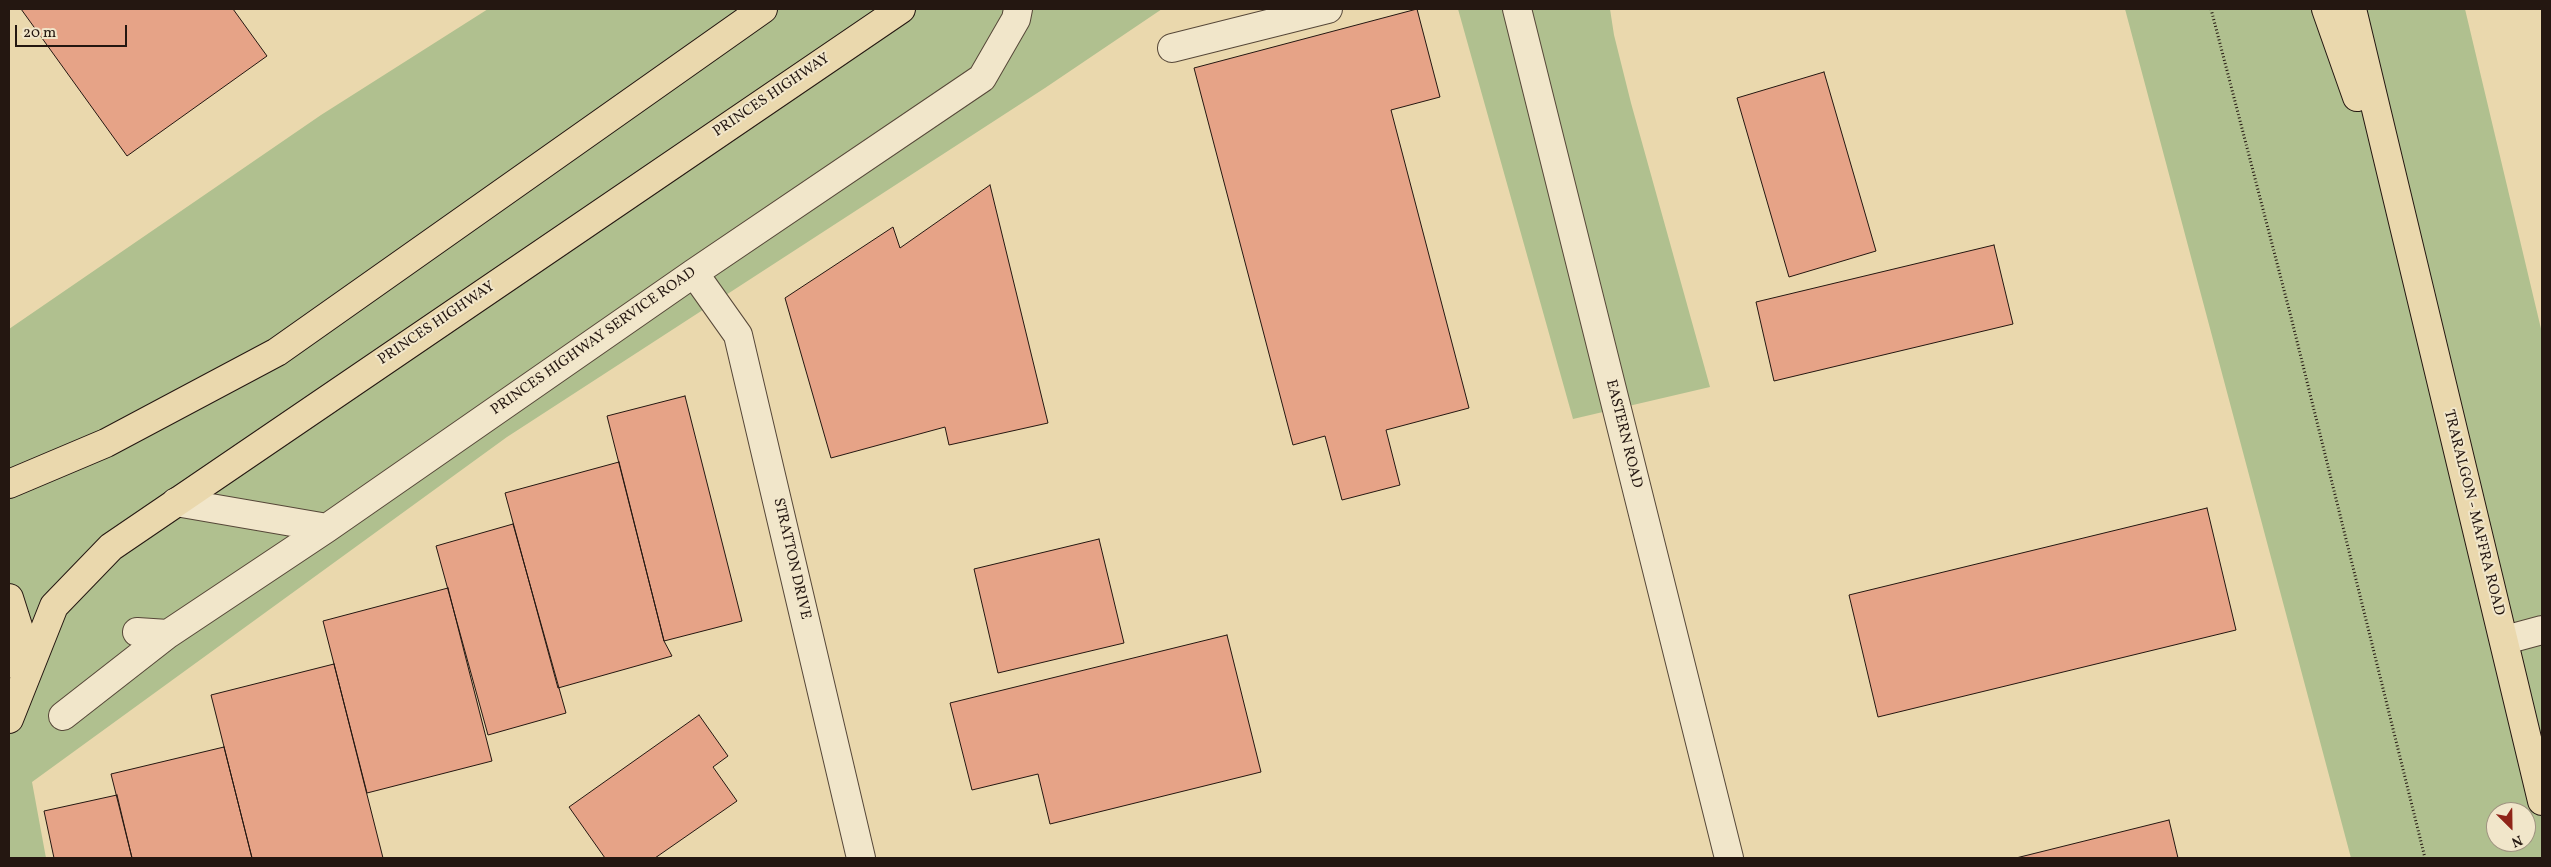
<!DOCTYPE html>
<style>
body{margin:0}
#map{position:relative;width:2551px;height:867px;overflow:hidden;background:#ead8ad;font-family:Vollkorn,serif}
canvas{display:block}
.frame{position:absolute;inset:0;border:10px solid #241711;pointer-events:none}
.north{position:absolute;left:2486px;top:802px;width:50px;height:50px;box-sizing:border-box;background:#f1e6ca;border:1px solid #9f9380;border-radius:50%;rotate:157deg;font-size:14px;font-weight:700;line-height:20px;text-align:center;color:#241711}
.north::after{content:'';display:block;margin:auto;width:18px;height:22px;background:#8f2418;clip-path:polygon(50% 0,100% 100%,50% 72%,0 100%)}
.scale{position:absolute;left:15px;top:25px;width:112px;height:22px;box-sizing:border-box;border:2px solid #241711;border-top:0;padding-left:6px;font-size:15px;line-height:18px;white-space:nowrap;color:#241711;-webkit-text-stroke:4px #f1e6ca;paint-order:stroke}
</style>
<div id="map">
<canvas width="2551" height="867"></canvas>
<div class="frame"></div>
<div class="north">N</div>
<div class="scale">20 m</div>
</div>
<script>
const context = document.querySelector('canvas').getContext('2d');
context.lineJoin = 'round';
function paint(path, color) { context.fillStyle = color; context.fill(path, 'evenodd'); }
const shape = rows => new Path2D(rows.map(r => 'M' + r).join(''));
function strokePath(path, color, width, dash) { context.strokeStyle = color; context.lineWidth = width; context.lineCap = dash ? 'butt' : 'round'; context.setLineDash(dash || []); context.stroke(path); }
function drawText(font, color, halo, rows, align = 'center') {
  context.font = font + ' Vollkorn,serif'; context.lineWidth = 4; context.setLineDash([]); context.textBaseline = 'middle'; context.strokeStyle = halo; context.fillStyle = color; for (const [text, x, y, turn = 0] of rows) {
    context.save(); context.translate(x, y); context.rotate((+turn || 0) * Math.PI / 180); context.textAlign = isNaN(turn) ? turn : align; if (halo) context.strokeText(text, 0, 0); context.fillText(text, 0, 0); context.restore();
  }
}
const green = shape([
 [488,9,1162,9,1045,88,507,437,32,782,46,858,9,858,9,329,321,115],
 [1458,9,1610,9,1614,35,1631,103,1710,387,1573,419],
 [2125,9,2465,9,2542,333,2542,858,2351,858],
 [2496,812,2526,812,2526,842,2496,842]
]);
const building = shape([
 [21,9,233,9,267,56,127,156,21,9],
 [1417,9,1440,97,1391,110,1469,408,1386,430,1400,485,1342,500,1325,436,1293,445,1194,68,1417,9],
 [1824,72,1876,251,1789,277,1737,98,1824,72],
 [990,185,1048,423,949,445,945,427,831,458,785,298,893,227,900,248,990,185],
 [1994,245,2013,324,1774,381,1756,302,1994,245],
 [685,396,742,621,664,641,607,416,685,396],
 [619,462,664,641,672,656,558,688,505,493,619,462],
 [2207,508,2236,630,1878,717,1849,595,2207,508],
 [513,524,566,713,488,735,436,546,513,524],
 [1099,539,1124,643,998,673,974,569,1099,539],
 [448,588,492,761,367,793,323,621,448,588],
 [1227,635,1261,772,1050,824,1038,774,972,790,950,703,1227,635],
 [334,664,383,858,252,858,211,695,334,664],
 [699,715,728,756,713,767,737,801,655,858,605,858,569,807,699,715],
 [224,747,252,858,132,858,111,774,224,747],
 [117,795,132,858,54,858,44,811,117,795],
 [2169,820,2178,858,2016,858,2169,820]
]);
const path = shape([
 [2211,9,2291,317,2425,858]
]);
const minor = shape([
 [1517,9,1729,858],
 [1172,48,1328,9],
 [694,273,738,335,861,858],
 [176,502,327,528],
 [137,632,168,634,327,528,694,273,982,78,1016,19,1018,9],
 [2505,640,2542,630],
 [63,716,168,634]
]);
const major = shape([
 [2326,9,2357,97],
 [2352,9,2542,801]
]);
const highway = shape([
 [9,484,106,443,277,352,763,9],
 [9,598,23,642,23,672],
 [9,719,54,606,111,547,901,9]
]);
const streetNames = [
 ["PRINCES HIGHWAY",772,96,-34],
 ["PRINCES HIGHWAY",437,324,-34],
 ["PRINCES HIGHWAY SERVICE ROAD",594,342,-35],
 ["EASTERN ROAD",1623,434,76],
 ["TRARALGON - MAFFRA ROAD",2473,513,76],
 ["STRATTON DRIVE",791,559,77]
];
paint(green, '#b0c08f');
paint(building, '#e6a387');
strokePath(building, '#241711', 1);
strokePath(minor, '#564738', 30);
strokePath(major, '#241711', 30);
strokePath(highway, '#241711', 30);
strokePath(path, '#241711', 3, [1, 2.5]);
strokePath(minor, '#f1e6ca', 28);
strokePath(major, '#ead8ad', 28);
strokePath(highway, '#ead8ad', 28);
drawText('15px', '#241711', '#f1e6ca', streetNames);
</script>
